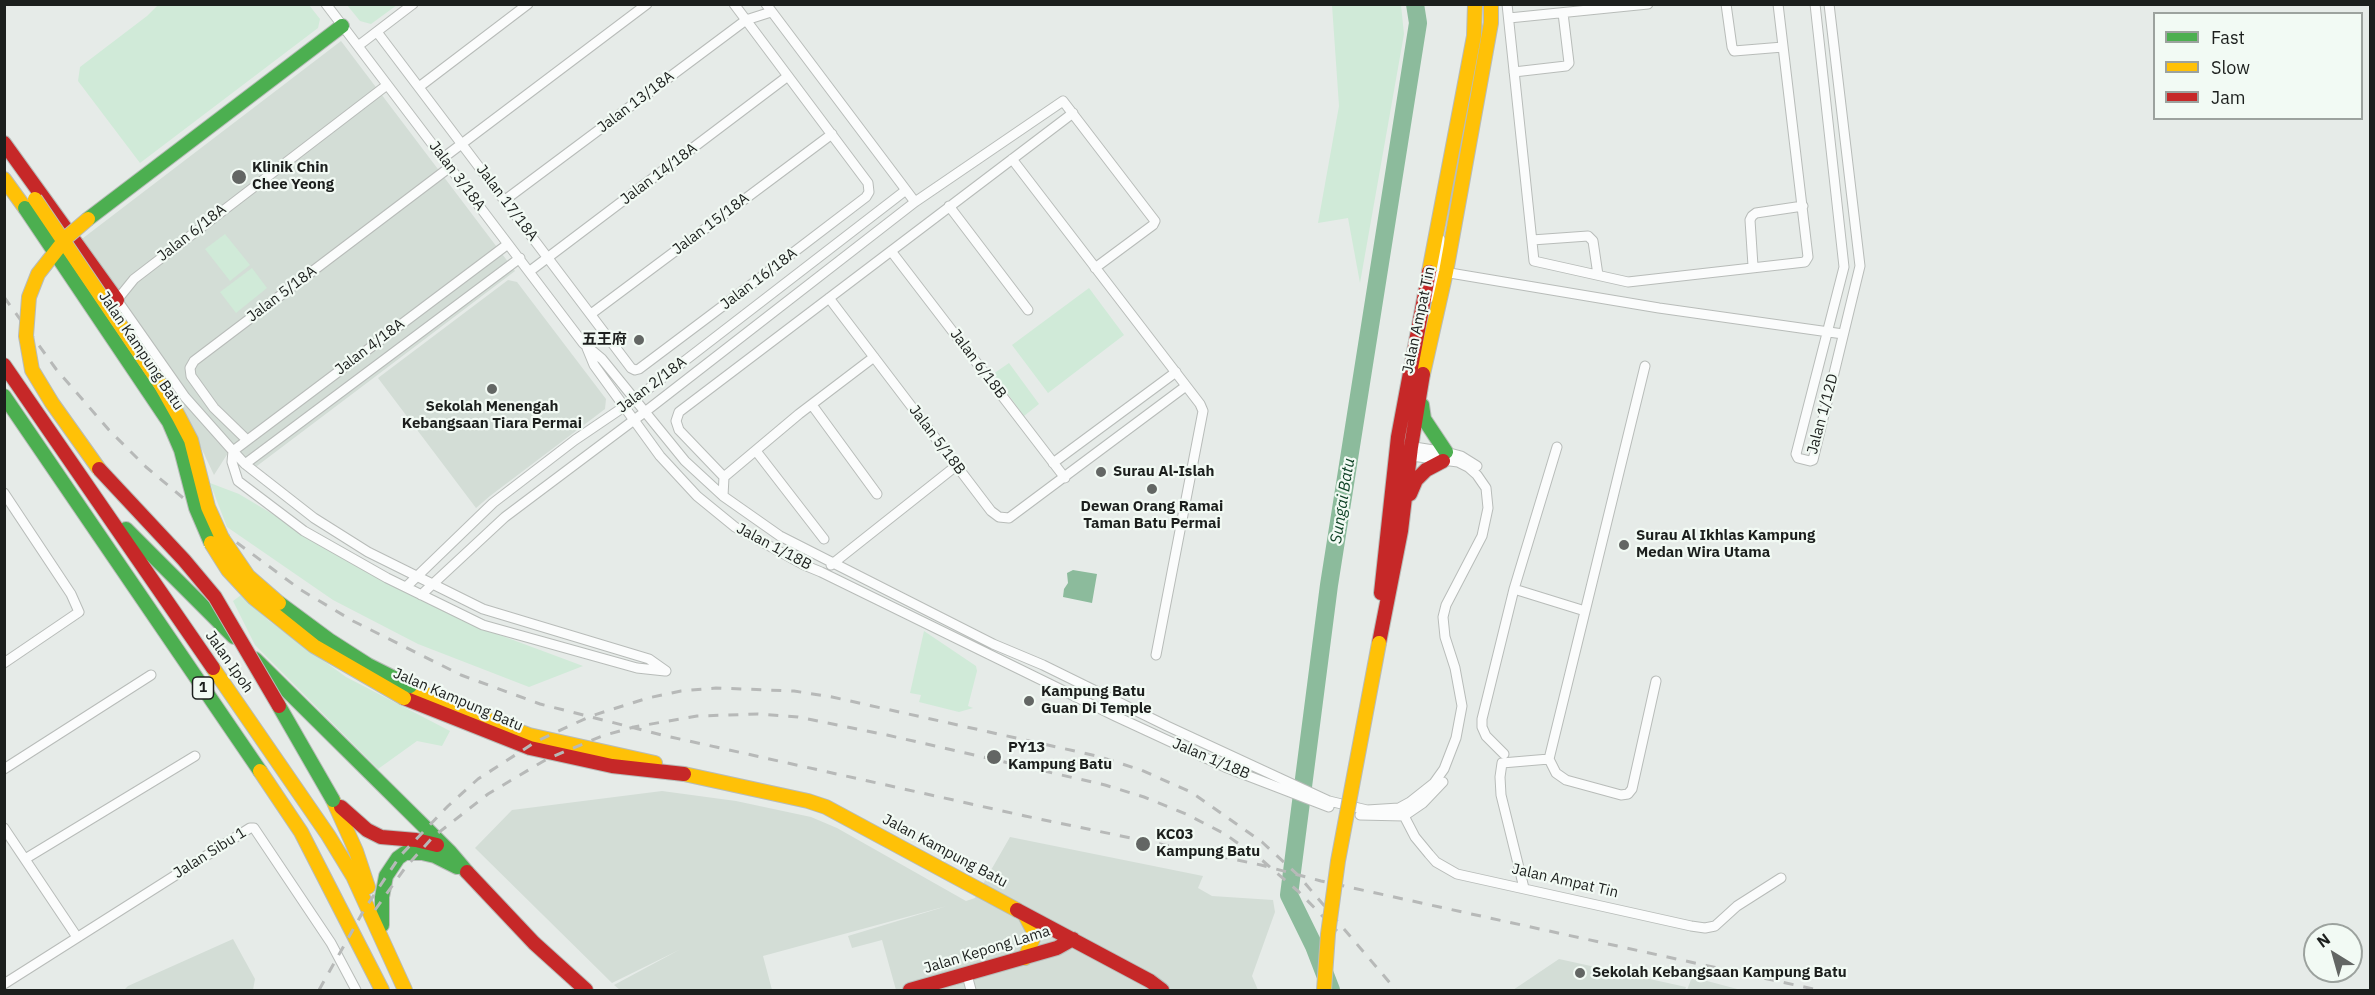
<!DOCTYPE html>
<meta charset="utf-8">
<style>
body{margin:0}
#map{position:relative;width:2375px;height:995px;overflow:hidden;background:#e6ebe8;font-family:"IBM Plex Sans",sans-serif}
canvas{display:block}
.frame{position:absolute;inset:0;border:6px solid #1c1f1d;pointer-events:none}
.legend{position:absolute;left:2153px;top:12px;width:210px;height:108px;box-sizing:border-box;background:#f2faf4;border:2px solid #9ca29e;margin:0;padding:8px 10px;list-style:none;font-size:18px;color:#1c1f1d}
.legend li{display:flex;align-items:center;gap:12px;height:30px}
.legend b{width:30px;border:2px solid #9ca29e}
.north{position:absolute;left:2303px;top:923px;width:60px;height:60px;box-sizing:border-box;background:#f2faf4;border:2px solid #9ca29e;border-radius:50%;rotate:323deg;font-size:16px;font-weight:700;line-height:24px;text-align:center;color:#1c1f1d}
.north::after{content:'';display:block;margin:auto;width:21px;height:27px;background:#636664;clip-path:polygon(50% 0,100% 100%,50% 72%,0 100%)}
</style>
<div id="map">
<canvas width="2375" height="995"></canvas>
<div class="frame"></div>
<ul class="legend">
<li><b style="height:8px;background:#4caf50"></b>Fast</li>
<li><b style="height:8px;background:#ffc107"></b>Slow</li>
<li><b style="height:8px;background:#c62828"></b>Jam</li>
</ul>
<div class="north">N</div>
</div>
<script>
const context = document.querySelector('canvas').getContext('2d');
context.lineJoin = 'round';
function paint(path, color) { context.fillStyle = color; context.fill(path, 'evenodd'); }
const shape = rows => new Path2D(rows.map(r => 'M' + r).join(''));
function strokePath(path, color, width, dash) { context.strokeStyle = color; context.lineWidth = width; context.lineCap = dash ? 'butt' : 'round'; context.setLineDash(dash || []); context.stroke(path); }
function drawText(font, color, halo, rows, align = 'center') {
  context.font = font + ' "IBM Plex Sans","Noto Sans SC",sans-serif'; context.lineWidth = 4.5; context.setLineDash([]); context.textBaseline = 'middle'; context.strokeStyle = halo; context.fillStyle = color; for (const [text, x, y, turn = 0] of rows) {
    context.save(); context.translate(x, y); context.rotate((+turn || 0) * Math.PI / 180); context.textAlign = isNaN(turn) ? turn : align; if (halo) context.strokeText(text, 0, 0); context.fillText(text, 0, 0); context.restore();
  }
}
const built = shape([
 [341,41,515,271,249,472,228,453,214,475,180,403,74,245],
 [508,280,517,282,606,399,605,409,490,496,476,508,378,378],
 [662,791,736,801,811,817,837,828,966,901,975,898,1010,837,1203,876,1198,888,1212,896,1273,900,1275,912,1252,976,1258,990,896,990,882,940,852,948,848,936,947,906,763,956,772,990,620,990,614,985,679,950,612,983,475,848,512,810],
 [233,939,255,979,253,990,124,990,128,986],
 [1559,959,1686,987,1685,990,1513,990],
 [1692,977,1741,990,1687,990]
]);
const green = shape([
 [159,4,309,5,320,19,318,28,140,163,78,81,80,67,147,16],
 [347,5,397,5,371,24,360,21],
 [1332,5,1401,5,1404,34,1360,283,1348,218,1318,223,1339,106],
 [225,234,250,265,230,281,205,249],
 [252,268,267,288,236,313,220,292],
 [1089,288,1124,335,1048,393,1012,345],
 [1009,363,1039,404,1024,416,993,374],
 [210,483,239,494,393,586,481,628,583,666,529,687,418,644,333,600,227,527],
 [241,595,269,621,346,677,450,731,442,746,417,741,378,769,255,645,233,601],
 [924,631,976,666,977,671,968,706,973,708,959,712,919,702,921,695,910,693]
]);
const water = shape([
 [1073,570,1097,574,1092,603,1063,597,1064,589,1068,583,1067,573]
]);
const river = shape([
 [1331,990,1314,946,1289,895,1329,585,1418,23,1415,4]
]);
const street = shape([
 [326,4,583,343,602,359,685,461,723,496,780,536,993,644,1043,665,1167,726,1329,801,1367,810,1399,808,1410,802,1434,783,1444,769,1456,738,1462,706,1455,668,1445,637,1443,617,1446,605,1482,536,1488,508,1486,488,1477,475,1468,467,1458,462,1396,454],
 [766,4,915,202],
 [1507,4,1534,261,1628,282,1805,262,1808,257,1778,4],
 [1726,4,1732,47,1734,51,1783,47],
 [1815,4,1844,267,1796,454,1798,458,1810,461,1813,460,1860,266,1829,4],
 [1509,18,1648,4],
 [377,32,631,368,635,370,639,369,760,278,866,197,869,192,868,183,734,4],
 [358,46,413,4],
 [1514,72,1566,66,1569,63,1563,13],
 [387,85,134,279,117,300,185,397,233,451,245,464,314,518,368,552,483,609,649,659,666,671],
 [419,87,528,4],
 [443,158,647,4],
 [1012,159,1200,404,1203,411,1156,655],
 [505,200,746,20,771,12],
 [949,206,1028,310],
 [1440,239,1440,267,1446,272],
 [1532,240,1588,236,1593,241,1598,275],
 [891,251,1065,478],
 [1753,266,1750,220,1752,216,1756,213,1803,206],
 [530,271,788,76],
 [829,298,991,511,999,517,1009,518,1186,386],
 [1429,298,1439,275,1444,272,1659,308,1843,334],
 [591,314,832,134],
 [587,348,594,365,660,456,697,496,735,527,804,565,821,572,1115,716,1225,767,1329,807],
 [812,405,877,494],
 [246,439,214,408,191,376,190,368,194,361,450,167],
 [1408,446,1446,452,1461,456,1477,466],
 [233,451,232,462,238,481,304,531,387,578,483,625,637,668,665,671],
 [233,451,508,244],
 [756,451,824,539],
 [1053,463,1176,372],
 [245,464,520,258],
 [724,477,799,414,874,357],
 [4,493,71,594,79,612,4,663],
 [723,496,724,477,679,430,676,421,679,412,1073,113],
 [831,565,956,466],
 [406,587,493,503,575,440,634,400,906,190],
 [1514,589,1585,611],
 [421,595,505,517,650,408,915,202,1063,101,1155,221,1153,225,1095,268],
 [1504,754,1486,736,1482,727,1482,719,1514,589,1557,447],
 [1549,759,1556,773,1566,780,1621,795,1628,794,1632,789,1656,681],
 [4,769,151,675],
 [1402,812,1415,837,1429,854,1436,862,1457,874,1691,926,1705,928,1715,926,1737,906,1781,878],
 [1360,815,1404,816,1423,803,1443,782],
 [4,828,77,937],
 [25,859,195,756],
 [1524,888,1501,795,1500,777,1502,763,1549,759,1645,366],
 [967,975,971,990],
 [4,984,250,828,254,828,331,943,356,990]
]);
const fast = shape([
 [88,219,342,26],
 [4,396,260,771],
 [1422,405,1424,419,1446,452],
 [126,529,234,637],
 [255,659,450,852,467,872],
 [382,925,382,897,386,876,398,858,405,853,422,853,435,856,457,867]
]);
const slow = shape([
 [4,179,25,208],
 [1429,272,1474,36,1475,4],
 [1423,374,1446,272,1491,23,1491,4],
 [213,668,328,835,353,876,405,990],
 [410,686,441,702,529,735,655,763],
 [260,771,301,832,382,990],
 [684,774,808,801,826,807,1017,910],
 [333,800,356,851,368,887],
 [1025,915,1035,934,1025,958]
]);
const jam = shape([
 [4,143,117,300],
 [4,365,213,668],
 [1410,494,1416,480,1426,470,1443,461],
 [1381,593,1398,437,1429,272],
 [1379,643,1401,531,1411,447,1423,374],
 [404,698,530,748,612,766,684,774],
 [341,807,367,830,381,837,416,840,437,845],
 [467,872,534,943,586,990],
 [1017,910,1150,981,1162,990],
 [910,990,1057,948,1073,939]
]);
const rail = shape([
 [4,297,56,369,109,430,146,467,236,542,301,590,353,621,461,675,540,704,662,735,1025,816,1261,865,1321,881,1818,990],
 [375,910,405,868,433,837,488,794,547,759,602,736,634,727,697,716,758,714,798,717,887,735,1105,785,1144,797,1186,814,1225,834,1263,861,1299,892,1337,931],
 [319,990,364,910,400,856,448,806,478,779,537,741,591,716,648,698,681,691,716,688,794,691,832,697,1097,756,1141,770,1191,792,1262,842,1298,875,1396,990]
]);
const fastBridge = shape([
 [25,208,169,422,181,450,196,508,211,543],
 [279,603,329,640,368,665,410,686],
 [279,706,333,800]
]);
const slowBridge = shape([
 [35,199,161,385,179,417,191,440,208,507,222,538,248,576,279,603],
 [88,219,67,237,38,274,29,297,26,336,32,370,52,403,99,469],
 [211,543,228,570,254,598,314,646,404,698],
 [1324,990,1328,934,1338,861,1379,643]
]);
const jamBridge = shape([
 [99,469,184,560,215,597,279,706]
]);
const markers = [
 [239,177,8,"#636664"],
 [639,340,6,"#636664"],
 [492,389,6,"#636664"],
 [1101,472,6,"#636664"],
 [1152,489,6,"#636664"],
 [1624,545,6,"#636664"],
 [1029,701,6,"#636664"],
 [994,757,8,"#636664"],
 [1143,844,8,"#636664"],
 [1580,973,6,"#636664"]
];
const shields = [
 [203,688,21]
];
const shieldNames = [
 ["1",203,688]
];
const streetNames = [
 ["Jalan 13/18A",636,102,-37],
 ["Jalan 14/18A",659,174,-37],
 ["Jalan 3/18A",457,176,53],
 ["Jalan 17/18A",507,203,53],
 ["Jalan 15/18A",711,224,-37],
 ["Jalan 6/18A",192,233,-38],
 ["Jalan 16/18A",759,279,-37],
 ["Jalan 5/18A",282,294,-37],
 ["Jalan Ampat Tin",1419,320,-78],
 ["Jalan 4/18A",370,347,-37],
 ["Jalan Kampung Batu",141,351,56],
 ["Jalan 6/18B",978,364,53],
 ["Jalan 2/18A",652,385,-37],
 ["Jalan 1/12D",1823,414,-75],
 ["Jalan 5/18B",937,440,53],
 ["Jalan 1/18B",774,547,28],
 ["Jalan Ipoh",229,662,55],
 ["Jalan Kampung Batu",458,700,23],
 ["Jalan 1/18B",1211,759,23],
 ["Jalan Kampung Batu",945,851,28],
 ["Jalan Sibu 1",210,853,-32],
 ["Jalan Ampat Tin",1565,881,13],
 ["Jalan Kepong Lama",987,950,-17]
];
const poiNames = [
 ["Klinik Chin",252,168],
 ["Chee Yeong",252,185],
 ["五王府",627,340,"right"],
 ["Sekolah Menengah",492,407,"center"],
 ["Kebangsaan Tiara Permai",492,424,"center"],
 ["Surau Al-Islah",1113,472],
 ["Dewan Orang Ramai",1152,507,"center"],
 ["Taman Batu Permai",1152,524,"center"],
 ["Surau Al Ikhlas Kampung",1636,536],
 ["Medan Wira Utama",1636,553],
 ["Kampung Batu",1041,692],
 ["Guan Di Temple",1041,709],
 ["PY13",1008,748],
 ["Kampung Batu",1008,765],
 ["KC03",1156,835],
 ["Kampung Batu",1156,852],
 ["Sekolah Kebangsaan Kampung Batu",1592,973]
];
const waterNames = [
 ["Sungai Batu",1343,501,-81]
];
paint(built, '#d3ddd6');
paint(green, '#d0ead8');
paint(water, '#8cbb9c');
strokePath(river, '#8cbb9c', 18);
strokePath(street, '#b8bcb9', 11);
strokePath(fast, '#b8bcb9', 16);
strokePath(slow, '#b8bcb9', 16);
strokePath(jam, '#b8bcb9', 16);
strokePath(street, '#fbfcfc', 9);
strokePath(fast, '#4caf50', 14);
strokePath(slow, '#ffc107', 14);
strokePath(jam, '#c62828', 14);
strokePath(rail, '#b7b9b8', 3, [10, 10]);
strokePath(fastBridge, '#b8bcb9', 16, []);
strokePath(slowBridge, '#b8bcb9', 16, []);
strokePath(jamBridge, '#b8bcb9', 16, []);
strokePath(fastBridge, '#4caf50', 14);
strokePath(slowBridge, '#ffc107', 14);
strokePath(jamBridge, '#c62828', 14);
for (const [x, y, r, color] of markers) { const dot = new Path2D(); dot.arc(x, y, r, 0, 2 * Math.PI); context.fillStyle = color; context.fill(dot); strokePath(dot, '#f2faf4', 2); }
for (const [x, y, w] of shields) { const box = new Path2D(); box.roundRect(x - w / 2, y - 11, w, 22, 4.5); context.fillStyle = '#f2faf4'; context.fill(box); strokePath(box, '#1c1f1d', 1.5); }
drawText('bold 14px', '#1c1f1d', null, shieldNames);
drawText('15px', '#1c1f1d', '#f2faf4', streetNames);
drawText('bold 15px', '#1c1f1d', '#f2faf4', poiNames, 'left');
drawText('italic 16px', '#114428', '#f2faf4', waterNames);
</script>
